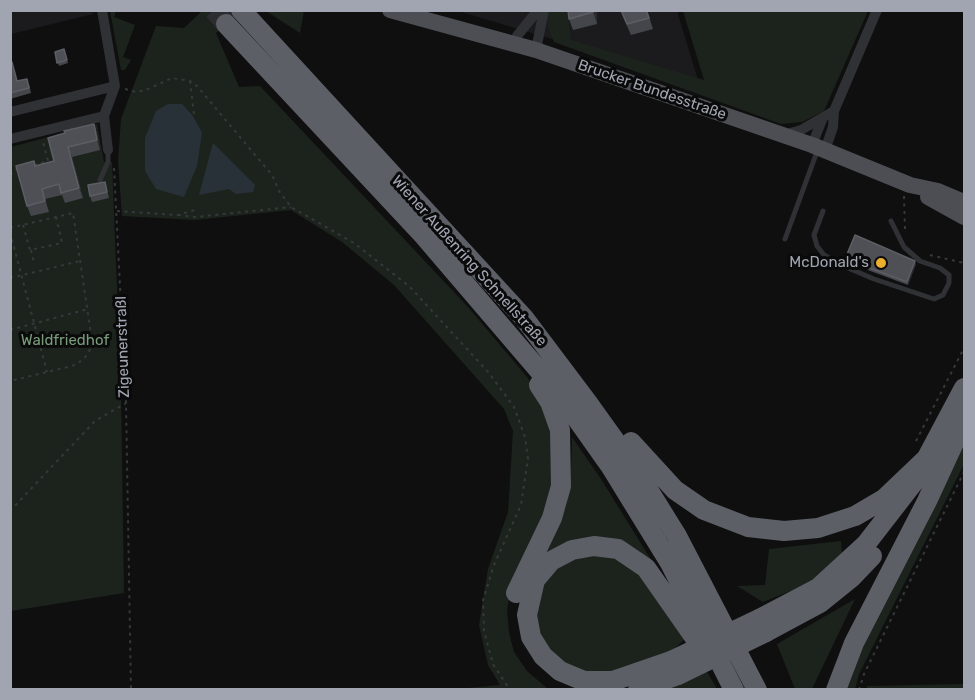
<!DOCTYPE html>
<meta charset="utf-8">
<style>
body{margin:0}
#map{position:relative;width:975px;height:700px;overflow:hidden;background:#0f0f10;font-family:Rubik,sans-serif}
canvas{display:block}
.frame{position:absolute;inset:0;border:12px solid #a1a5b1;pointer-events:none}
</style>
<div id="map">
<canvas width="975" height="700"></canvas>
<div class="frame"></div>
</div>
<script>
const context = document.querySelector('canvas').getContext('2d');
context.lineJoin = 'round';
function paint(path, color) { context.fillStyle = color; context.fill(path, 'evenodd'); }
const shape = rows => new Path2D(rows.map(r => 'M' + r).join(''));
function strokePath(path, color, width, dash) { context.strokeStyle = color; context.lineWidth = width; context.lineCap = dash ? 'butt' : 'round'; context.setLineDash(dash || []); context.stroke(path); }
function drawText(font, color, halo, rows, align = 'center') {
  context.font = font + ' Rubik,sans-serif'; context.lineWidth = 6; context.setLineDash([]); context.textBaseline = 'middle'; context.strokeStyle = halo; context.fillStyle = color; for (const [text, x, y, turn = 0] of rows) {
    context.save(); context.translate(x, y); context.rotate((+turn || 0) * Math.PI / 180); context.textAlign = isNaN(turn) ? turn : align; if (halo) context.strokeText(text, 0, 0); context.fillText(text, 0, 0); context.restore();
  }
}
const built = shape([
 [92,11,93,14,11,34,11,11],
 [458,11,677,11,699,83]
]);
const green = shape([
 [110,11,116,11,114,17,135,25,123,57,131,60,125,70,121,70],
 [202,11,241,11,216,33,239,87,260,86,468,307,527,377,549,411,556,433,554,495,510,592,507,610,509,633,514,652,527,671,548,689,457,689,500,685,488,665,479,625,488,569,508,512,513,431,504,409,394,285,342,242,291,210,195,220,122,216,118,161,121,119,156,26,184,28],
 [266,11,304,11,300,33],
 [548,11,567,11,571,40,704,80,683,11,868,11,824,111,802,122,781,124,554,42,548,27],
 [97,124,104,162,112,162,121,393,124,593,11,611,11,147],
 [572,437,601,479,653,563,622,545,534,572,566,507,571,473],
 [964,441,964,464,859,674,855,689,843,690,854,658],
 [841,541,842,554,808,584,763,602,737,586,765,585,769,549],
 [592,553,629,561,687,637,673,650,621,675,571,671,536,634,536,592,557,565],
 [855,599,812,689,795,689,777,644],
 [706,670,717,689,661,690],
 [964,684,964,690,867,690,867,686]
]);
const water = shape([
 [168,104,182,104,193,116,202,133,197,166,184,197,156,189,145,171,145,138,156,111],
 [213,143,255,185,253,192,236,194,229,189,199,195]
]);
const motorwayTunnel = shape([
 [214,10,226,24]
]);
const path = shape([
 [190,81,194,114],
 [125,89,136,92,146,90,172,78,190,81,197,86,272,175,279,191,291,207,354,243,410,287,489,373,514,407,525,437,528,459,521,505,494,565,483,600,484,631,493,664,510,690],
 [34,165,48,161,43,142],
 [114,168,126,403,131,690],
 [10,175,17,169],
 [904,196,905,229],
 [117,211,178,215,195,210],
 [178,215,195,217,291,207],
 [23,225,30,250,62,243,56,217],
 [10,228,73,213,92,341,89,352,83,360,72,366,10,381],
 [10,232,47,372],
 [31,250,34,263],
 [930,255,964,263],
 [10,278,80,261],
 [10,330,88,309],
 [916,441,964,348],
 [10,511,95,421,126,403],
 [859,690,864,674,964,472]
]);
const service = shape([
 [100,180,108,162,108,150],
 [823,211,814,235,817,246,824,255,841,265,874,279,934,299,943,295,949,283,949,275,940,268,920,261,904,247,891,221],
 [785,239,818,149]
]);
const minor = shape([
 [102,10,115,86,104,116,108,150],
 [515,44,517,36,538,10],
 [536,50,544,10],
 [10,112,115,86],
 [784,135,801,130,834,111],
 [10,139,104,116],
 [812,145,822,120],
 [825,150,833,127,834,111,877,10]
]);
const primary = shape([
 [390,10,536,50,812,145,910,185,938,191,964,202],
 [928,197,964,217]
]);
const motorway = shape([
 [241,10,524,318,588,403,636,470,677,536,757,690],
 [226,24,424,236,560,395,611,467,670,563,734,690],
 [631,442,675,490,704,510,748,527,784,531,818,528,855,516,884,499,928,457],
 [516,593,552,518,561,486,560,430,550,402,539,385],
 [759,619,818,588,866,544,914,482,964,388],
 [766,632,820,603,851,578,872,556],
 [671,661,613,681,584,681,560,671,543,656,531,637,527,615,535,580,551,561,572,550,594,546,618,549,646,568,704,651],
 [638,690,678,675],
 [836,690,854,643,927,501,964,421]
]);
const motorwayBridge = shape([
 [671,661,759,619],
 [678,675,766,632]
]);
const wall = shape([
 [597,10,597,24,573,30,569,19],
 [620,10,647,10,653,29,631,35],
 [64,49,68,63,59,66,55,52],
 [10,62,13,67,17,81,29,84,31,93,10,99],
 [94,124,97,134,100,150,72,157,83,198,65,203,62,195,45,199,49,212,31,216,27,206,34,161,36,166,54,161,65,133],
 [105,182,109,198,92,202,90,196],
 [845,259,916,264,908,285,846,262]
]);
const shadedWall = shape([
 [593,10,597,10,597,24,593,12],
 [94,124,97,134,100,150,97,140],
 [68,147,72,157,83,198,79,188],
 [915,261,916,264,908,285,907,282]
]);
const building = shape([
 [568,10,593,10,593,12,569,19,568,10],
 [621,10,646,10,649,18,627,24,621,10],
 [64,49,67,60,57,63,55,52,64,49],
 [10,62,12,62,17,81,27,79,29,88,10,93,10,62],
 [94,124,97,140,68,147,79,188,61,193,59,184,42,189,45,201,27,206,16,166,34,161,35,166,54,161,48,138,65,133,64,131,94,124],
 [105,182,107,192,90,196,88,185,105,182],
 [855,235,915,261,907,282,845,259,855,235]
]);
const markers = [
 [881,263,6,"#eaaf2d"]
];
const streetNames = [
 ["Brucker Bundesstraße",652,90,19],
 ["Wiener Außenring Schnellstraße",469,261,48],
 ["Zigeunerstraßl",123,347,-92]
];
const poiNames = [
 ["McDonald's",869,263]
];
const parkNames = [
 ["Waldfriedhof",65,341]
];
paint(built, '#1b1b1d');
paint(green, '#1c231d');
paint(water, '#293138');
strokePath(motorwayTunnel, '#2c2d30', 20, [20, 10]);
strokePath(path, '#36383c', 2, [3, 4.5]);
strokePath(service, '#303135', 5);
strokePath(minor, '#303135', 10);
strokePath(primary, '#4c4e54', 16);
strokePath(motorway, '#5c5f66', 20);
strokePath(motorwayBridge, '#5c5f66', 20);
paint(wall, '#45464b');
paint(shadedWall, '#2b2c2f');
paint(building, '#4f5056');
strokePath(building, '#5c5e64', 1.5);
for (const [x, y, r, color] of markers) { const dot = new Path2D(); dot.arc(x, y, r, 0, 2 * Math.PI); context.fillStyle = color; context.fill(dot); strokePath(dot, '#0a0a0b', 2); }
drawText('15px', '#a1a5b1', '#0a0a0b', streetNames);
drawText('15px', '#a1a5b1', '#0a0a0b', poiNames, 'right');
drawText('15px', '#789c7b', '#0a0a0b', parkNames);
</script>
